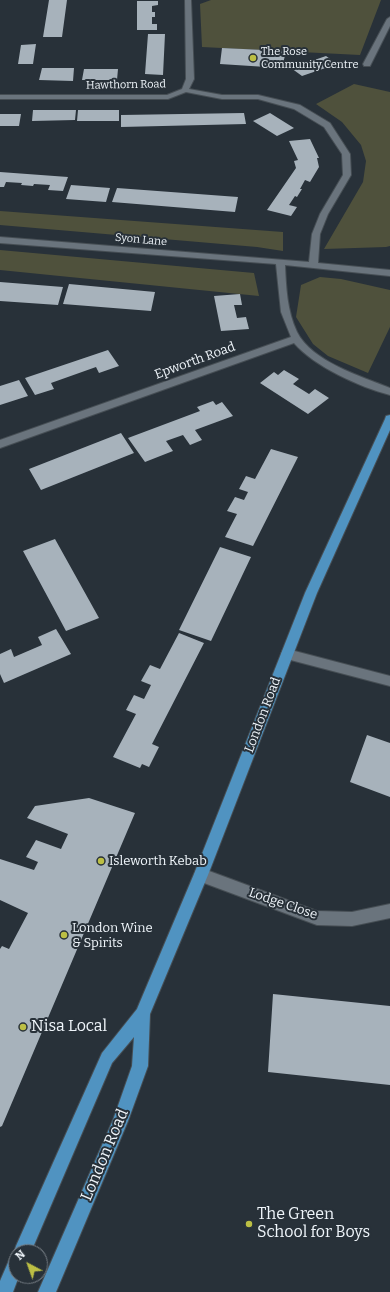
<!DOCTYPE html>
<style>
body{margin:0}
#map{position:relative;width:390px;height:1292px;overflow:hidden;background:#283139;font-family:Bitter,serif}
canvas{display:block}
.north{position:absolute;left:8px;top:1244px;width:40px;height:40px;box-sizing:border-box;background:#283139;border:1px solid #787f86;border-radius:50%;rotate:319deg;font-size:11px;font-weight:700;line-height:16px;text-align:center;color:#eff5fa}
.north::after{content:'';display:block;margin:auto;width:14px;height:18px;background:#bcbf44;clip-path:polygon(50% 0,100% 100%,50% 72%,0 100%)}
</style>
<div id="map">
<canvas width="390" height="1292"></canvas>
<div class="north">N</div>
</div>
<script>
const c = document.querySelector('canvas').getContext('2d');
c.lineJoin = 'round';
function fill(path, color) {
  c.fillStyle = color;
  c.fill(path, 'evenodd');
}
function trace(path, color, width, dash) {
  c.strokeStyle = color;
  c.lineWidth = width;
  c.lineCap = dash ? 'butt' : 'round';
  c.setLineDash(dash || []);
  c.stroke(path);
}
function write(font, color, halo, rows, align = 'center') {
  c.font = font + ' Bitter,serif';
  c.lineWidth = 4;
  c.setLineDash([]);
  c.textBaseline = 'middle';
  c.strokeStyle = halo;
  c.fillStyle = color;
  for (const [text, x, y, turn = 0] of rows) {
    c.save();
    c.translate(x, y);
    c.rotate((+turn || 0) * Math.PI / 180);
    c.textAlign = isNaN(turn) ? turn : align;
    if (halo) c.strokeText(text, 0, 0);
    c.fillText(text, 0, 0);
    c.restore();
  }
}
fill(new Path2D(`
 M211,0H381L360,55L202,47L200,4Z
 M354,84L390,92V246L386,247L324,249L363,182L366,161L361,145L342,122L316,104Z
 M0,211L283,232V251L257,247L0,225Z
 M0,250L254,273L259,296L0,270Z
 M320,277L341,279L390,290V327L368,373L328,356L313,344L296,317L301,285Z`), '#4f513c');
fill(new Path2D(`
 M49,0H67L62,37H43Z
 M137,1H158V5L152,6V12H155V17H152V24H157V30H137Z
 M148,34H165L163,75L145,74Z
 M36,44L33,64H18L21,45Z
 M222,48L286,51L282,68L220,64Z
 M326,56L337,64L302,76L291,68Z
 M42,68H74L73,81L39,80Z
 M84,69H118L117,80H82Z
 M33,110H76L75,120L32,121Z
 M78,110H119V121H77Z
 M244,113L246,124L121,127V115Z
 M270,113L294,128L277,136L253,121Z
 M0,114H21L19,126H0Z
 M310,139L319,158H317L319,167L310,182L305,180L300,189H302L297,197L295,196L289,205L297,207L291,216L267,210L296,168L294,161L298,160L289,141Z
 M0,172L68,177L63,191L48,190L50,185L34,184L33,186L21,185L22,183L6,182L4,187H0Z
 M71,185L110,188L106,202L66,199Z
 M117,188L238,197L235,212L112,202Z
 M0,282L63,287L58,305L0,301Z
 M69,284L155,292L151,311L63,304Z
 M240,294L242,305H234L237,318L246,317L249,329L221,331L214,296Z
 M108,350L119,366L99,373L96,367L51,383L54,389L35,395L25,378Z
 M284,370L299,379L293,384L309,394L315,389L329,398L308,414L260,383L274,372L278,375Z
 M19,380L28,396L0,405V386Z
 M213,401L216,405L222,402L233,416L195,430L202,440L190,445L183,435L166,441L173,451L145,462L128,438L200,411L197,407Z
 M121,433L134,453L41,490L29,469Z
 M271,449L298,457L253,546L225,537L237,514L227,511L235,497L244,500L248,492L239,489L246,476L255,479Z
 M55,539L99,618L66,631L23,551Z
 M220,547L251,557L211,641L179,630Z
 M56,629L71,654L4,683L0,674V654L11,649L14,657L42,645L38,637Z
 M179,633L204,643L152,744L159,747L149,767L142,764L140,768L113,757L136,714L126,710L134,695L144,699L151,685L141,681L150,665L160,669Z
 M367,735L390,743V797L350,782Z
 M89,798L135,813L2,1126L0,1127V949L2,946L9,949L28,913L0,900V859L34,870L38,862L26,857L36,840L61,849L68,834L27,818L35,806Z
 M273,994L390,1006V1085L268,1072Z`), '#a7b2bb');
const lane = new Path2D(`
 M287,649L390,676V686L283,658L281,654L283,650Z`);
const street = new Path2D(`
 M185,0H191L194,79L189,89L222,95H258L300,105L330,123L350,154L351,175L328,214L320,234L318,263L390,270V276L285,265C286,287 287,311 297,332C312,362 361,376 390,388V395C360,387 315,367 294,343L0,448V440L291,337L281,312L276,264L0,243V237L309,262L312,234L320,214L343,175L342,154L324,127L294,109L258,99H222L186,92L168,99H0V95H167L182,89L186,79Z
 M390,17V26L370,66H364L363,64L387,19Z
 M201,868L317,911L352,912L390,904V918L352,926L317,925L196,880L194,875L196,870Z`);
const primary = new Path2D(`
 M390,415V430L317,593L208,875L150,1014L148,1066L128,1121L56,1292H38L113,1120L132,1066L134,1037L112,1063L31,1252H16V1276H19L13,1292H0V1281L10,1258L15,1256L14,1252L16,1246L102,1053L137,1009L194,874L305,593L385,419L386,416Z`);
trace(lane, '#464e54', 2);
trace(street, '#464e54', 2);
trace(primary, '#464e54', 2);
fill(lane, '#6a747d');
fill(street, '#6a747d');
fill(primary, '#5093c1');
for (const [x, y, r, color] of [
 [253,58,4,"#bcbf44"],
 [101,861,4,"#bcbf44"],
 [64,935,4,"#bcbf44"],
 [23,1027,4,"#bcbf44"],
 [249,1224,4,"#bcbf44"]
]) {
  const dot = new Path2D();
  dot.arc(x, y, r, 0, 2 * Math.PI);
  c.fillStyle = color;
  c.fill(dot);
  trace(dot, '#283139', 1.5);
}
write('11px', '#eff5fa', '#283139', [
 ["The Rose",261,52],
 ["Community Centre",261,65]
], 'left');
write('11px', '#eff5fa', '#283139', [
 ["Hawthorn Road",126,85,-1],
 ["Syon Lane",141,240,5]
]);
write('13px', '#eff5fa', '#283139', [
 ["Epworth Road",195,361,-20],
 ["London Road",263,715,-69],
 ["Lodge Close",283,904,19]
]);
write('13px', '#eff5fa', '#283139', [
 ["Isleworth Kebab",109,861],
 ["London Wine",72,928],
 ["& Spirits",72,943]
], 'left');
write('16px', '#eff5fa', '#283139', [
 ["Nisa Local",31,1027],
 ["The Green",257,1215],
 ["School for Boys",257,1233]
], 'left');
write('16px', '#eff5fa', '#283139', [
 ["London Road",105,1155,-67]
]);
</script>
